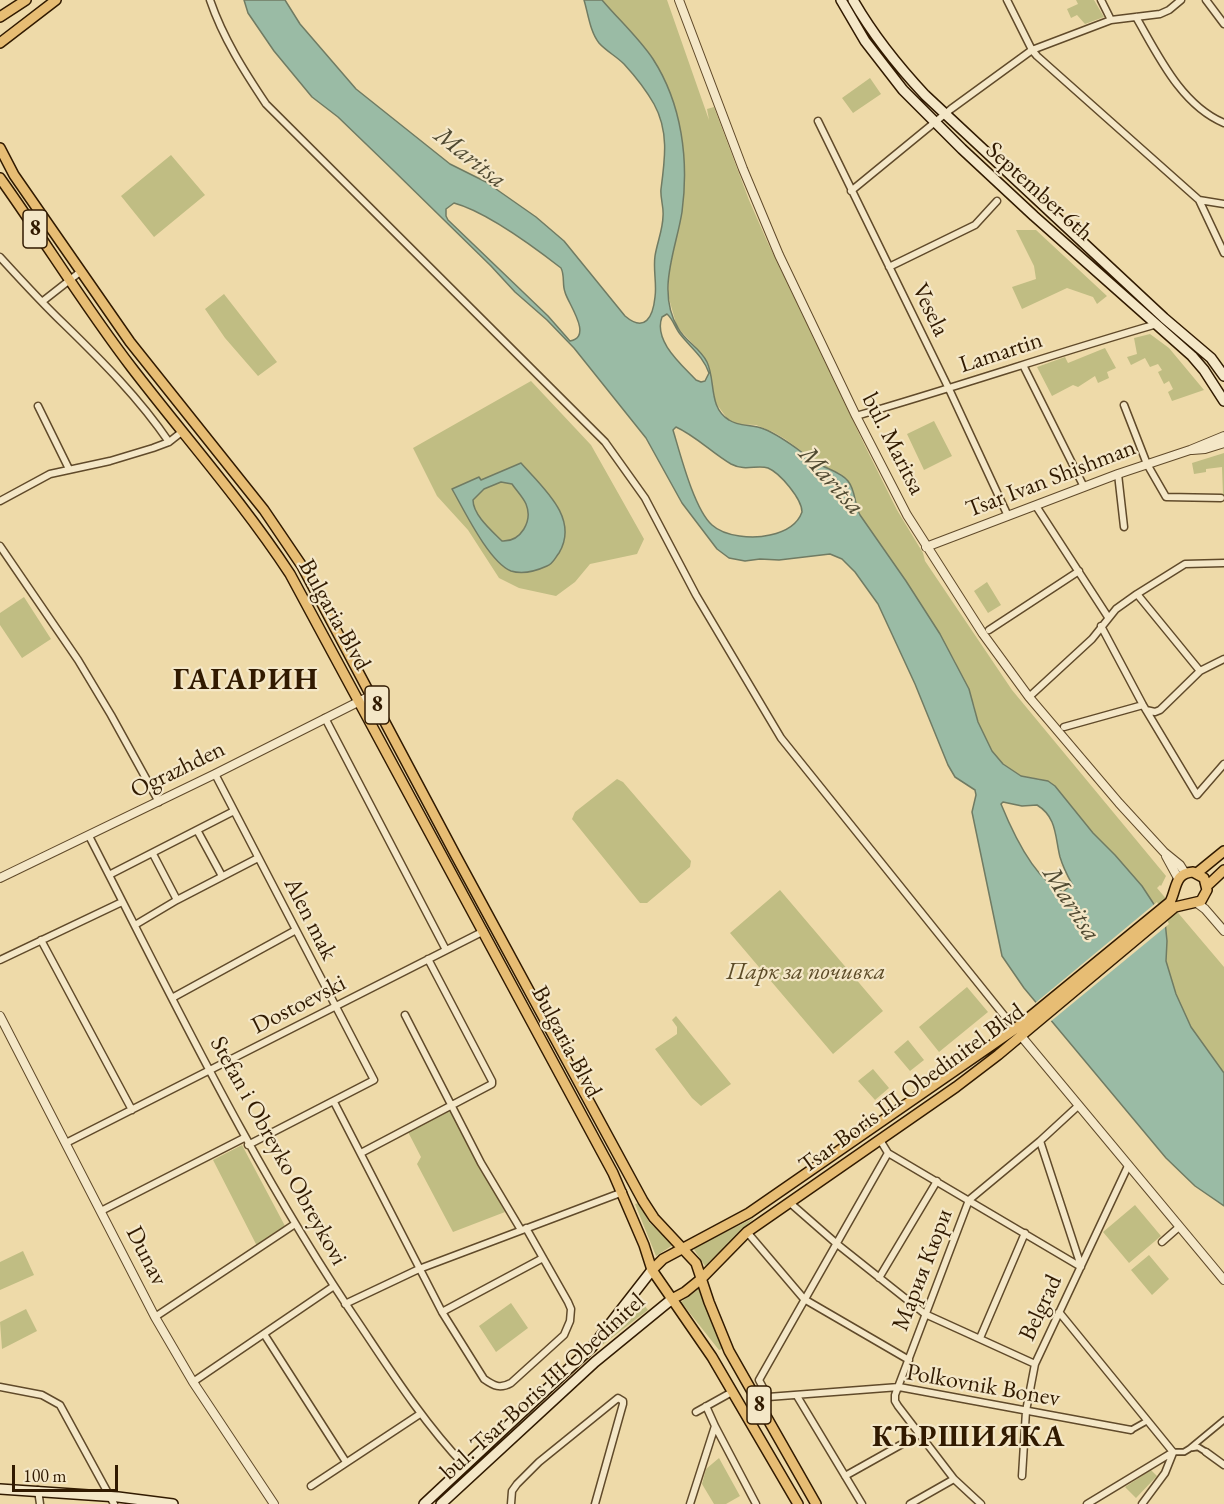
<!DOCTYPE html>
<meta charset="utf-8">
<style>
body{margin:0}
#map{position:relative;width:1224px;height:1504px;overflow:hidden;background:#eedaa9;font-family:"EB Garamond",serif}
canvas{display:block}
.scale{position:absolute;left:12px;top:1465px;width:106px;height:27px;box-sizing:border-box;border:3px solid #311a00;border-top:0;padding-left:8px;font-size:18px;line-height:21px;white-space:nowrap;color:#311a00;-webkit-text-stroke:4px #f4e7c7;paint-order:stroke}
</style>
<div id="map">
<canvas width="1224" height="1504"></canvas>
<div class="scale">100 m</div>
</div>
<script>
const c = document.querySelector('canvas').getContext('2d');
c.lineJoin = 'round';
function fill(path, color) {
  c.fillStyle = color;
  c.fill(path, 'evenodd');
}
function trace(path, color, width, dash) {
  c.strokeStyle = color;
  c.lineWidth = width;
  c.lineCap = dash ? 'butt' : 'round';
  c.setLineDash(dash || []);
  c.stroke(path);
}
function write(font, color, halo, rows, align = 'center') {
  c.font = font + ' "EB Garamond",serif';
  c.lineWidth = 4.5;
  c.setLineDash([]);
  c.textBaseline = 'middle';
  c.strokeStyle = halo;
  c.fillStyle = color;
  for (const [text, x, y, turn = 0] of rows) {
    c.save();
    c.translate(x, y);
    c.rotate((+turn || 0) * Math.PI / 180);
    c.textAlign = isNaN(turn) ? turn : align;
    if (halo) c.strokeText(text, 0, 0);
    c.fillText(text, 0, 0);
    c.restore();
  }
}
fill(new Path2D(`
 M602,0H667L709,120L707,109L714,107L749,200L767,241L866,448L897,510L923,553L925,561L1012,690L1166,876L1161,886L1160,885L1157,888L1224,967V1073L1191,1027L1176,994L1166,961L1167,941L1157,907L1124,865L1093,833L1055,786L1041,779L1021,776L1003,764L992,751L978,722L974,705L955,661L906,581L863,521L841,474L818,463L785,439L773,432L756,425L737,424L729,421L715,402L709,366L695,346L677,327L668,295L669,272L682,211L684,182L682,138L661,73L652,58Z
 M1076,0H1094L1104,17L1085,24L1077,15L1071,18L1067,9L1078,4Z
 M870,78L881,94L853,113L842,98Z
 M171,155L205,195L154,237L121,196Z
 M1016,230H1036L1107,296L1097,304L1093,297L1067,288L1022,309L1012,287L1036,279L1034,266Z
 M224,294L277,362L258,376L225,338L205,309Z
 M1150,334L1169,348L1204,390L1172,401L1168,392L1173,389L1169,381L1164,384L1158,372L1162,370L1158,364L1150,367L1145,358L1131,365L1127,357L1137,354L1134,338Z
 M1105,348L1116,368L1107,372L1109,378L1098,383L1095,376L1078,387L1073,385L1052,396L1037,367L1065,357L1068,363Z
 M531,381L591,445L644,539L637,554L590,564L575,582L556,596L519,588L499,578L468,530L437,496L413,448Z
 M934,421L952,456L924,470L907,434Z
 M1224,453V495H1223L1222,467L1206,469V472L1194,474L1192,463Z
 M987,582L1001,605L988,613L974,591Z
 M24,597L51,639L22,658L0,625V613Z
 M617,779L623,782L691,861L690,867L647,903H640L572,819L575,812Z
 M780,890L883,1011L833,1054L730,933Z
 M967,987L988,1012L939,1052L919,1027Z
 M676,1016L731,1084L701,1106L692,1098L655,1049L677,1034V1027L672,1020Z
 M908,1040L924,1060L910,1071L894,1052Z
 M873,1069L889,1088L875,1100L858,1081Z
 M450,1110L505,1212L453,1232L417,1164L421,1157L408,1132Z
 M242,1145L285,1226L257,1246L213,1160Z
 M639,1203L649,1222L673,1245L656,1256L635,1204Z
 M1135,1205L1161,1236L1129,1263L1103,1232Z
 M754,1218L705,1266L693,1248Z
 M23,1251L34,1275L0,1290V1262Z
 M1149,1255L1169,1279L1152,1295L1131,1270Z
 M699,1289L722,1349L719,1350L681,1302Z
 M638,1297L648,1310L593,1352Z
 M511,1303L528,1328L496,1352L479,1326Z
 M26,1309L37,1331L2,1349L0,1322Z
 M719,1458L740,1496L726,1504H714L702,1484L706,1469Z
 M1151,1470L1157,1476L1136,1498L1125,1487Z`), '#c0bd83');
const water = new Path2D(`
 M244,0H285L300,24L356,89L450,164L486,182L536,217L564,241L625,316C645,333 653,317 655,297C657,284 653,270 655,256C657,243 663,229 663,216C664,207 660,198 661,189C665,159 669,131 654,104C646,90 635,76 624,64C616,56 606,51 599,43C590,32 588,13 584,0H602C619,20 638,37 653,59C682,104 689,160 682,212C676,250 656,291 678,328C685,341 700,348 707,362C716,381 708,407 729,420C739,427 753,424 764,429C784,437 799,451 817,463C827,469 841,472 848,481C856,491 854,504 860,515L906,581L940,634L969,689L978,722L992,751L1003,764L1021,776L1048,781L1055,786L1093,833L1115,855L1142,886L1165,921L1167,941L1166,961L1176,994L1191,1027L1224,1073V1206L1195,1186L1166,1158L1024,988L1002,956L972,812L976,795L975,790L955,777L948,765L915,684L878,604L855,572L842,559L830,554L779,560L760,559L745,561L729,558L717,549L682,503L646,438L574,348L547,320L515,292L491,266L393,170L338,117L312,97L274,51L248,13ZM454,203C487,212 534,247 561,268C565,276 562,284 565,292C567,302 594,337 570,341L548,316L448,220L446,216V209ZM667,314C673,319 675,328 680,334C691,348 703,356 709,373L705,381L701,382L696,380C682,365 653,341 662,317ZM676,427C696,436 712,453 731,464C746,472 757,464 768,468C780,473 802,499 802,512C797,526 784,532 770,535C753,539 725,537 712,525C694,509 680,453 673,430ZM1003,802L1022,806L1037,805C1057,817 1055,837 1060,857C1063,867 1067,875 1072,884L1063,892C1034,880 1012,831 1001,804Z
 M521,463C542,487 580,518 559,553C555,558 553,564 547,566C536,571 524,575 511,571C489,562 464,510 452,489L479,477L481,480ZM501,482L512,484C516,490 523,497 526,504C533,521 521,542 502,541C492,531 473,515 473,500L484,489Z`);
fill(water, '#9abba5');
trace(water, '#707b63', 1.5);
fill(new Path2D(`
 M1157,902L1169,924L1050,1022L1034,1004Z`), '#eedaa9');
const pedestrian = new Path2D(`
 M1131,1430L1147,1421
 M1192,1448L1198,1447L1206,1452
 M1173,1452H1184L1189,1449L1224,1420`);
const minor = new Path2D(`
 M210,0C223,38 244,71 266,104L605,442L645,498L696,595L781,738L1015,1029
 M1007,0L1032,50L1037,56L1199,200L1224,253
 M1101,0L1111,20
 M1206,0L1224,24
 M1136,17C1158,55 1181,105 1224,123
 M818,121L949,389L1008,516
 M851,191L951,109L1032,50L1111,20L1160,14L1169,10L1181,0
 M1199,200L1224,204
 M0,257C21,280 42,303 64,324C102,361 139,398 169,442
 M889,267L975,225L997,201
 M43,301L80,272
 M1023,365L1084,487
 M1124,405L1147,464L1166,497L1221,498
 M38,406L69,469
 M856,416C957,387 1056,353 1157,324
 M1118,474L1124,527
 M0,501L50,474L110,461L153,448L169,442L183,431
 M1036,506L1108,617
 M0,546L78,660L111,715L159,802
 M1137,594L1200,671
 M1101,626L1143,705L1197,795L1224,764
 M989,630L1079,571
 M1029,697L1092,639L1116,609L1137,594L1185,564L1224,563
 M1146,710L1155,712L1160,710L1200,671L1224,659
 M325,718L446,950
 M1064,727L1143,705
 M215,774L374,1080L248,1145
 M197,830L222,876
 M89,836C175,1003 256,1173 362,1328C394,1376 425,1424 465,1466
 M153,854L177,900
 M109,875L234,811
 M135,925L177,900L258,858
 M41,940L132,1110
 M0,960L122,902
 M172,998L296,930
 M405,1015L481,1163L521,1230
 M334,1102L442,1312L484,1379C494,1386 500,1389 511,1383L564,1335L570,1321L571,1309L568,1302L526,1228
 M880,1140L888,1153L1081,1267
 M1040,1141L1081,1266
 M66,1143L484,931
 M361,1153L492,1084V1081L428,959
 M789,1202L837,1244L925,1314L1035,1364
 M101,1211L244,1138
 M747,1232L804,1299L909,1360
 M1162,1242L1179,1227
 M879,1278L937,1181
 M345,1304L419,1269L623,1192
 M442,1312L543,1258
 M1059,1312L1173,1452
 M155,1317L295,1224
 M264,1334L346,1462
 M980,1338L1025,1233
 M193,1382L334,1286
 M0,1387L42,1395L60,1405L114,1504
 M797,1396L862,1504
 M768,1397L759,1380L888,1153
 M757,1402L768,1397L899,1387L1131,1430
 M696,1412L732,1392
 M715,1426L756,1504
 M1206,1452L1224,1465
 M845,1476L920,1434
 M1022,1476L1026,1411L1035,1364L1128,1166
 M311,1486L420,1414
 M38,1490L40,1504
 M511,1504L512,1491L517,1484L539,1462L618,1398L623,1401V1404L595,1504
 M690,1504L715,1426L706,1406
 M910,1504L954,1479
 M981,1504L954,1479L898,1406L895,1401V1395L969,1200L1040,1141L1078,1106
 M1087,1504L1173,1452
 M1142,1504L1165,1473L1173,1453`);
const tertiary = new Path2D(`
 M679,0L743,169L779,255L856,416L907,515L983,634L1029,697L1119,803L1164,852L1180,865L1185,873
 M1192,450L1205,449L1224,443
 M926,547L1118,474L1190,450L1224,436
 M1166,856L1178,878
 M0,878L215,774L372,695
 M1197,903L1205,909L1224,931
 M0,1016L155,1317L193,1382L274,1504
 M1021,1036L1224,1280`);
const secondary = new Path2D(`
 M841,0L865,41L903,90L962,149L1034,216L1192,356L1204,370L1224,401
 M853,0C873,35 897,65 925,95L1164,318L1211,358L1224,376
 M0,1489L118,1497L173,1504
 M424,1504L592,1347L652,1270
 M441,1504L595,1362L672,1299`);
const primary = new Path2D(`
 M0,17L26,0
 M0,43L56,0
 M0,148L14,175L130,342L264,510L302,566L455,854L643,1201L654,1218L696,1263L709,1302L729,1351L816,1504
 M0,178C45,241 85,307 132,368C185,437 242,501 290,574L613,1173L644,1245L652,1270L712,1357L798,1504
 M1197,873L1224,851
 M1207,886L1224,870
 M652,1270L663,1259L749,1213L1015,1029L1170,902C1177,889 1174,873 1193,872L1204,878L1207,890L1201,901L1175,907L998,1055L956,1087L747,1232L701,1279L685,1292L672,1299`);
trace(pedestrian, '#604a2a', 8);
trace(minor, '#604a2a', 9);
trace(tertiary, '#604a2a', 10);
trace(secondary, '#311a00', 12);
trace(primary, '#311a00', 12);
trace(pedestrian, '#f4e7c7', 4.5);
trace(minor, '#f4e7c7', 6);
trace(tertiary, '#f4e7c7', 8);
trace(secondary, '#f4e7c7', 9);
trace(primary, '#e7bd74', 9);
for (const [x, y, w] of [
 [35,229,24],
 [377,705,24],
 [759,1405,24]
]) {
  const box = new Path2D();
  box.roundRect(x - w / 2, y - 19, w, 38, 4.5);
  c.fillStyle = '#f4e7c7';
  c.fill(box);
  trace(box, '#311a00', 1.5);
}
write('bold 22px', '#311a00', null, [
 ["8",35,229],
 ["8",377,705],
 ["8",759,1405]
]);
write('24px', '#311a00', '#f4e7c7', [
 ["September 6th",1039,192,42],
 ["Vesela",930,310,64],
 ["Lamartin",1001,353,-18],
 ["bul. Maritsa",893,444,63],
 ["Tsar Ivan Shishman",1051,479,-21],
 ["Bulgaria Blvd",334,615,61],
 ["Ograzhden",178,770,-26],
 ["Alen mak",310,919,63],
 ["Dostoevski",299,1005,-27],
 ["Bulgaria Blvd",566,1042,62],
 ["Tsar Boris III Obedinitel Blvd",912,1089,-36],
 ["Stefan i Obreyko Obreykovi",278,1151,61],
 ["Dunav",146,1256,63],
 ["Мария Кюри",923,1270,-69],
 ["Belgrad",1041,1308,-65],
 ["Polkovnik Bonev",983,1386,10],
 ["bul. Tsar Boris III Obedinitel",543,1387,-42]
]);
write('italic 24px', '#5c4b27', '#f4e7c7', [
 ["Парк за почивка",806,972]
]);
write('italic 26px', '#504a32', '#f4e7c7', [
 ["Maritsa",470,158,38],
 ["Maritsa",831,481,48],
 ["Maritsa",1071,904,57]
]);
c.letterSpacing = '1.5px';
write('bold 30px', '#311a00', '#f4e7c7', [
 ["ГАГАРИН",246,681],
 ["КЪРШИЯКА",969,1438]
]);
c.letterSpacing = '0px';
</script>
